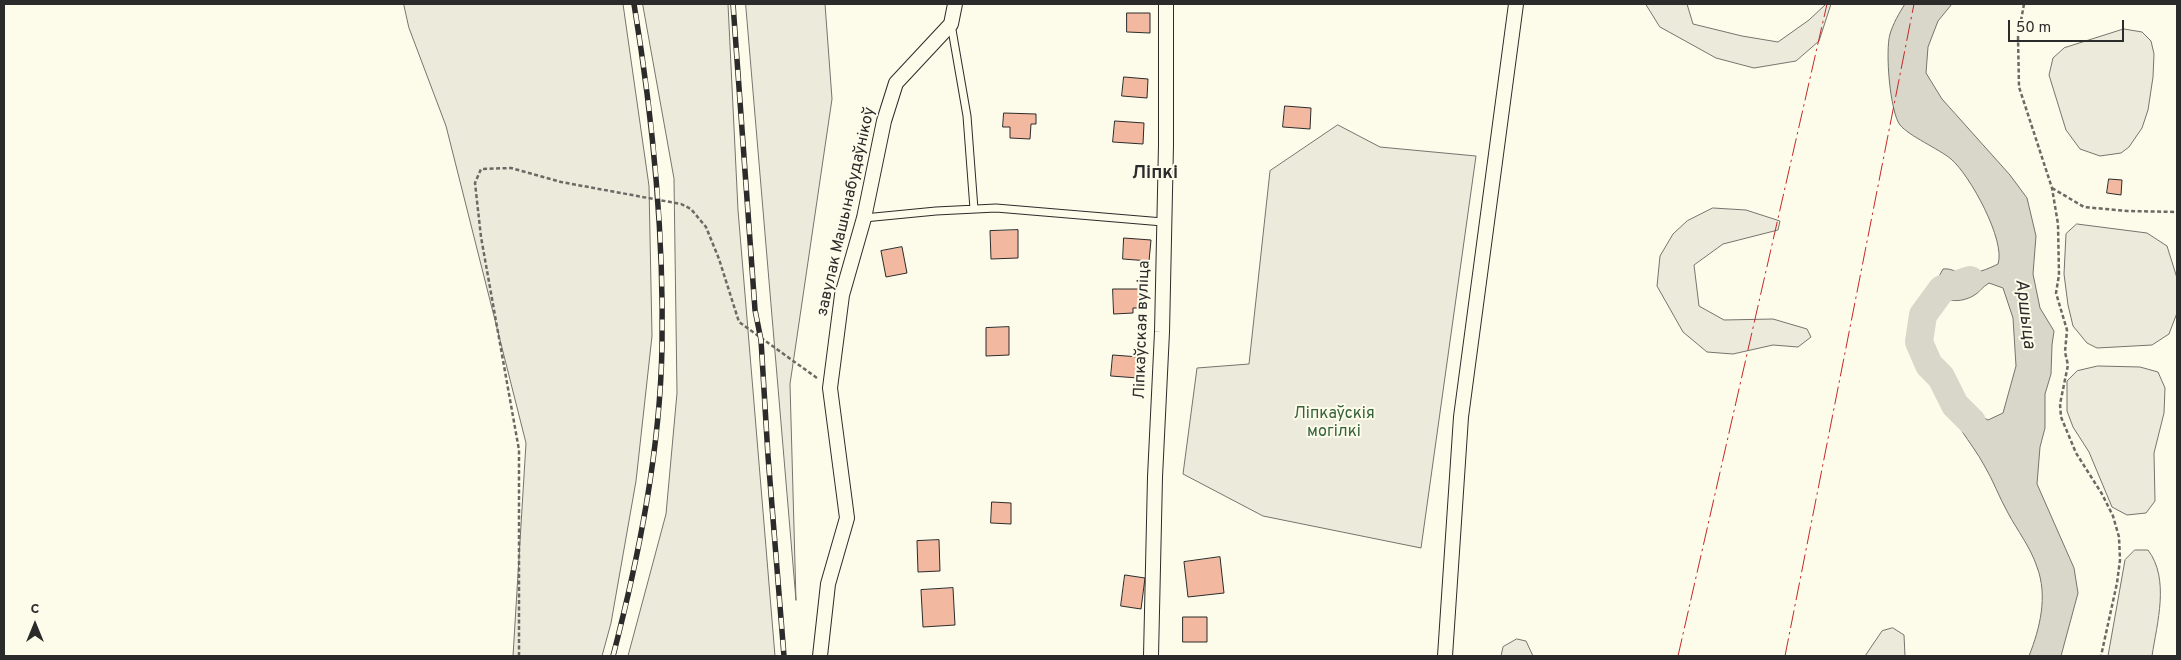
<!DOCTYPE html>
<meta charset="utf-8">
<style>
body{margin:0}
#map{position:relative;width:2181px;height:660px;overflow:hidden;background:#fdfbea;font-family:Overpass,sans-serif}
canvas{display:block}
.frame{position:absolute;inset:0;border:5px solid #2b2b2b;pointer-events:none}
.north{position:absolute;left:10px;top:600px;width:50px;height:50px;-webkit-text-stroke:4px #fdfbea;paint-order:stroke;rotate:0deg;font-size:14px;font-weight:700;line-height:20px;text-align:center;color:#2b2b2b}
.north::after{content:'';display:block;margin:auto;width:18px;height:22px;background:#2b2b2b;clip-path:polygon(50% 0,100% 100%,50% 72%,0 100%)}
.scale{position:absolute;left:2008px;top:20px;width:116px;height:22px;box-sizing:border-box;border:2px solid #2b2b2b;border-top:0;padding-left:6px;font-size:15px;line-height:18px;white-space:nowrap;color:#2b2b2b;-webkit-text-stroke:4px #fdfbea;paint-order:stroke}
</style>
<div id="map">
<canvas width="2181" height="660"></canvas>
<div class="frame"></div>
<div class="north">С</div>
<div class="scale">50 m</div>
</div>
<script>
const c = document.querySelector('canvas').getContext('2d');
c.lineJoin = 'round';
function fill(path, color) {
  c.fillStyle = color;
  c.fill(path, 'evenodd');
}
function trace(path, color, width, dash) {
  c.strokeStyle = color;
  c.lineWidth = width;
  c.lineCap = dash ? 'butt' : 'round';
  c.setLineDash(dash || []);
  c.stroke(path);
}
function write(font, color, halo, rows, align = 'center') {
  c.font = font + ' Overpass,sans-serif';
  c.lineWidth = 4;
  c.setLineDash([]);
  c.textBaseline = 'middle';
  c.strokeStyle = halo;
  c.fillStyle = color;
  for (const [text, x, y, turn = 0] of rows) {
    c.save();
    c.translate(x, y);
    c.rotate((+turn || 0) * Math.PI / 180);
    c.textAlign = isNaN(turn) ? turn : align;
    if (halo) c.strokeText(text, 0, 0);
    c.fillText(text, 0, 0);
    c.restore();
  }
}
const green = new Path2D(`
 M404,4H623L649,186L652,336L636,481L611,623L602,656H513L526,443L446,126L409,28Z
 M643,4H728L738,210L775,656H628L666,514L677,393L674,179Z
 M746,4H825L832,99L790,384L796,600Z
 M1646,4H1687L1693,24L1742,36L1778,42L1809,20L1826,4H1831L1819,41L1796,61L1754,68L1716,58L1660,27Z
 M2124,29L2142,32L2151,41L2154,54L2153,77L2148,110L2142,128L2129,147L2121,153L2100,156L2080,149L2066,130L2049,75L2053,58L2064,48Z
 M1338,125L1380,147L1476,156L1421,548L1263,516L1183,474L1197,368L1249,364L1270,171Z
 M1713,208L1746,210L1780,221L1778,230L1723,244L1694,265L1699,306L1724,320L1773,319L1807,329L1811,337L1798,347L1773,345L1733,354L1707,352L1683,332L1657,286L1660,256L1673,234L1687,221Z
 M2077,224L2147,233L2167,246L2177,278V313L2169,334L2152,345L2097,348L2087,343L2073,326L2068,305L2064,274L2066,234Z
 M2098,366L2140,367L2158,372L2165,388L2164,413L2154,453L2155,501L2146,513L2127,515L2112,507L2089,452L2073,427L2067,411V381L2077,371Z
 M2135,550H2148C2170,579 2157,623 2152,656H2108L2125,560Z
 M1893,628L1904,635L1905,656H1865L1882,631Z
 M1517,639L1526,641L1533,656H1501L1503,647Z`);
fill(green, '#ecebdb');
trace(green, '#74746e', 1);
const water = new Path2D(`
 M1905,4H1952L1938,21L1928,47L1926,73L1942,99L2010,175L2027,198L2036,236L2033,274L2040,308L2054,331L2052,345L2051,374L2045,394V428L2040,447L2037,484L2074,568L2078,593L2061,656H2029C2040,628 2048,596 2037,567C2031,548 2017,530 2008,513C1999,497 1993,480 1984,465C1971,441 1951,422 1945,395L1951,391L1977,414L1988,420L2003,413L2016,366L2013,318L2003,288L1989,283C1982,287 1979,293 1973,296C1960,303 1946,302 1935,293L1937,280L1943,269C1951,268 1955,272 1962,273C1974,275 1988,269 1998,264C2006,241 1970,175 1951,159C1939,149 1909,136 1900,125C1890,112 1885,51 1890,34C1893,24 1899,13 1905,4Z`);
fill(water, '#d8d7c9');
trace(water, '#74746e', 1);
trace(new Path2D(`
 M1970,280L1942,289L1923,315L1919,342L1929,365L1941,377L1955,405L1972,422`), '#d8d7c9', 28);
const building = new Path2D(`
 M1127,13H1150V33L1127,32Z
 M1124,77L1148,79L1147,98L1122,96Z
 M1285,106L1311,108L1310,129L1283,127Z
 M1004,113L1036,114V124H1031L1030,139L1010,138V127H1003Z
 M1115,121L1144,123L1143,144L1113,142Z
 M2109,179L2122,180L2121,195L2107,193Z
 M1018,230V258L991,259L990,231Z
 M1124,238L1151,240L1149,261L1123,259Z
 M902,247L907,273L886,277L881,251Z
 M1113,289H1145V308H1133V313L1114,314Z
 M1009,327V355L986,356V328Z
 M1113,355L1139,357L1138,378L1111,376Z
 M992,502L1011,503V524L991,523Z
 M939,540L940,571L918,572L917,541Z
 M1220,557L1224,593L1188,597L1184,562Z
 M1125,575L1145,578L1141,609L1121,606Z
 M953,588L955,625L923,627L921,590Z
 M1183,617H1207V642H1183Z`);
fill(building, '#f2b8a0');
trace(building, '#2b2b2b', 1);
const service = new Path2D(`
 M951,24L967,116L974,209
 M864,218L936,211L996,208L1163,222`);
const minor = new Path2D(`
 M820,656L828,584L847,518L830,388L842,295L864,218L884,121L896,83L951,24L955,4
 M1151,656L1155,477L1162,332L1166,145V4
 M1445,656L1461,417L1516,4`);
trace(service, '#2b2b2b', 9);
trace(minor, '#2b2b2b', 16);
trace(new Path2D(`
 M2024,4L2018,37L2019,87L2052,188L2058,224L2059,275L2056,293L2067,330L2065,352L2068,365L2060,404L2061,417L2076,453L2102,494L2113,516L2119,537L2120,560L2117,583L2101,656
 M2052,188L2084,207L2127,211L2177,212
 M519,656V450L481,237L475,183L481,169L511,168L561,182L681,204L691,209L706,227L719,259L739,322L817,378`), '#6a6964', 2.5, [4, 2.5]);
trace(service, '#fdfbea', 7);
trace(minor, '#fdfbea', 14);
const rail = new Path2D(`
 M733,4L755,310L761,340L768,456L784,656
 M613,656C639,556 660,451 662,347C664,230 653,119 634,4`);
trace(rail, '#2b2b2b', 5.5);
trace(rail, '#fdfbea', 4, [11]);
trace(new Path2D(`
 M1678,656L1827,4
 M1785,656L1914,4`), '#c62828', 1, [18, 4, 2.5, 4]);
write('16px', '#2b2b2b', '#fdfbea', [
 ["завулак Машынабудаўнікоў",847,212,-77],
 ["Ліпкаўская вуліца",1143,330,-88]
]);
write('16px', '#34623c', '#fdfbea', [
 ["Ліпкаўскія",1334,415],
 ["могілкі",1334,433]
]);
write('bold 18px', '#2b2b2b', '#fdfbea', [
 ["Ліпкі",1155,174]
]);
write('italic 18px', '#2b2b2b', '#fdfbea', [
 ["Аршыца",2024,314,83]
]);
</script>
